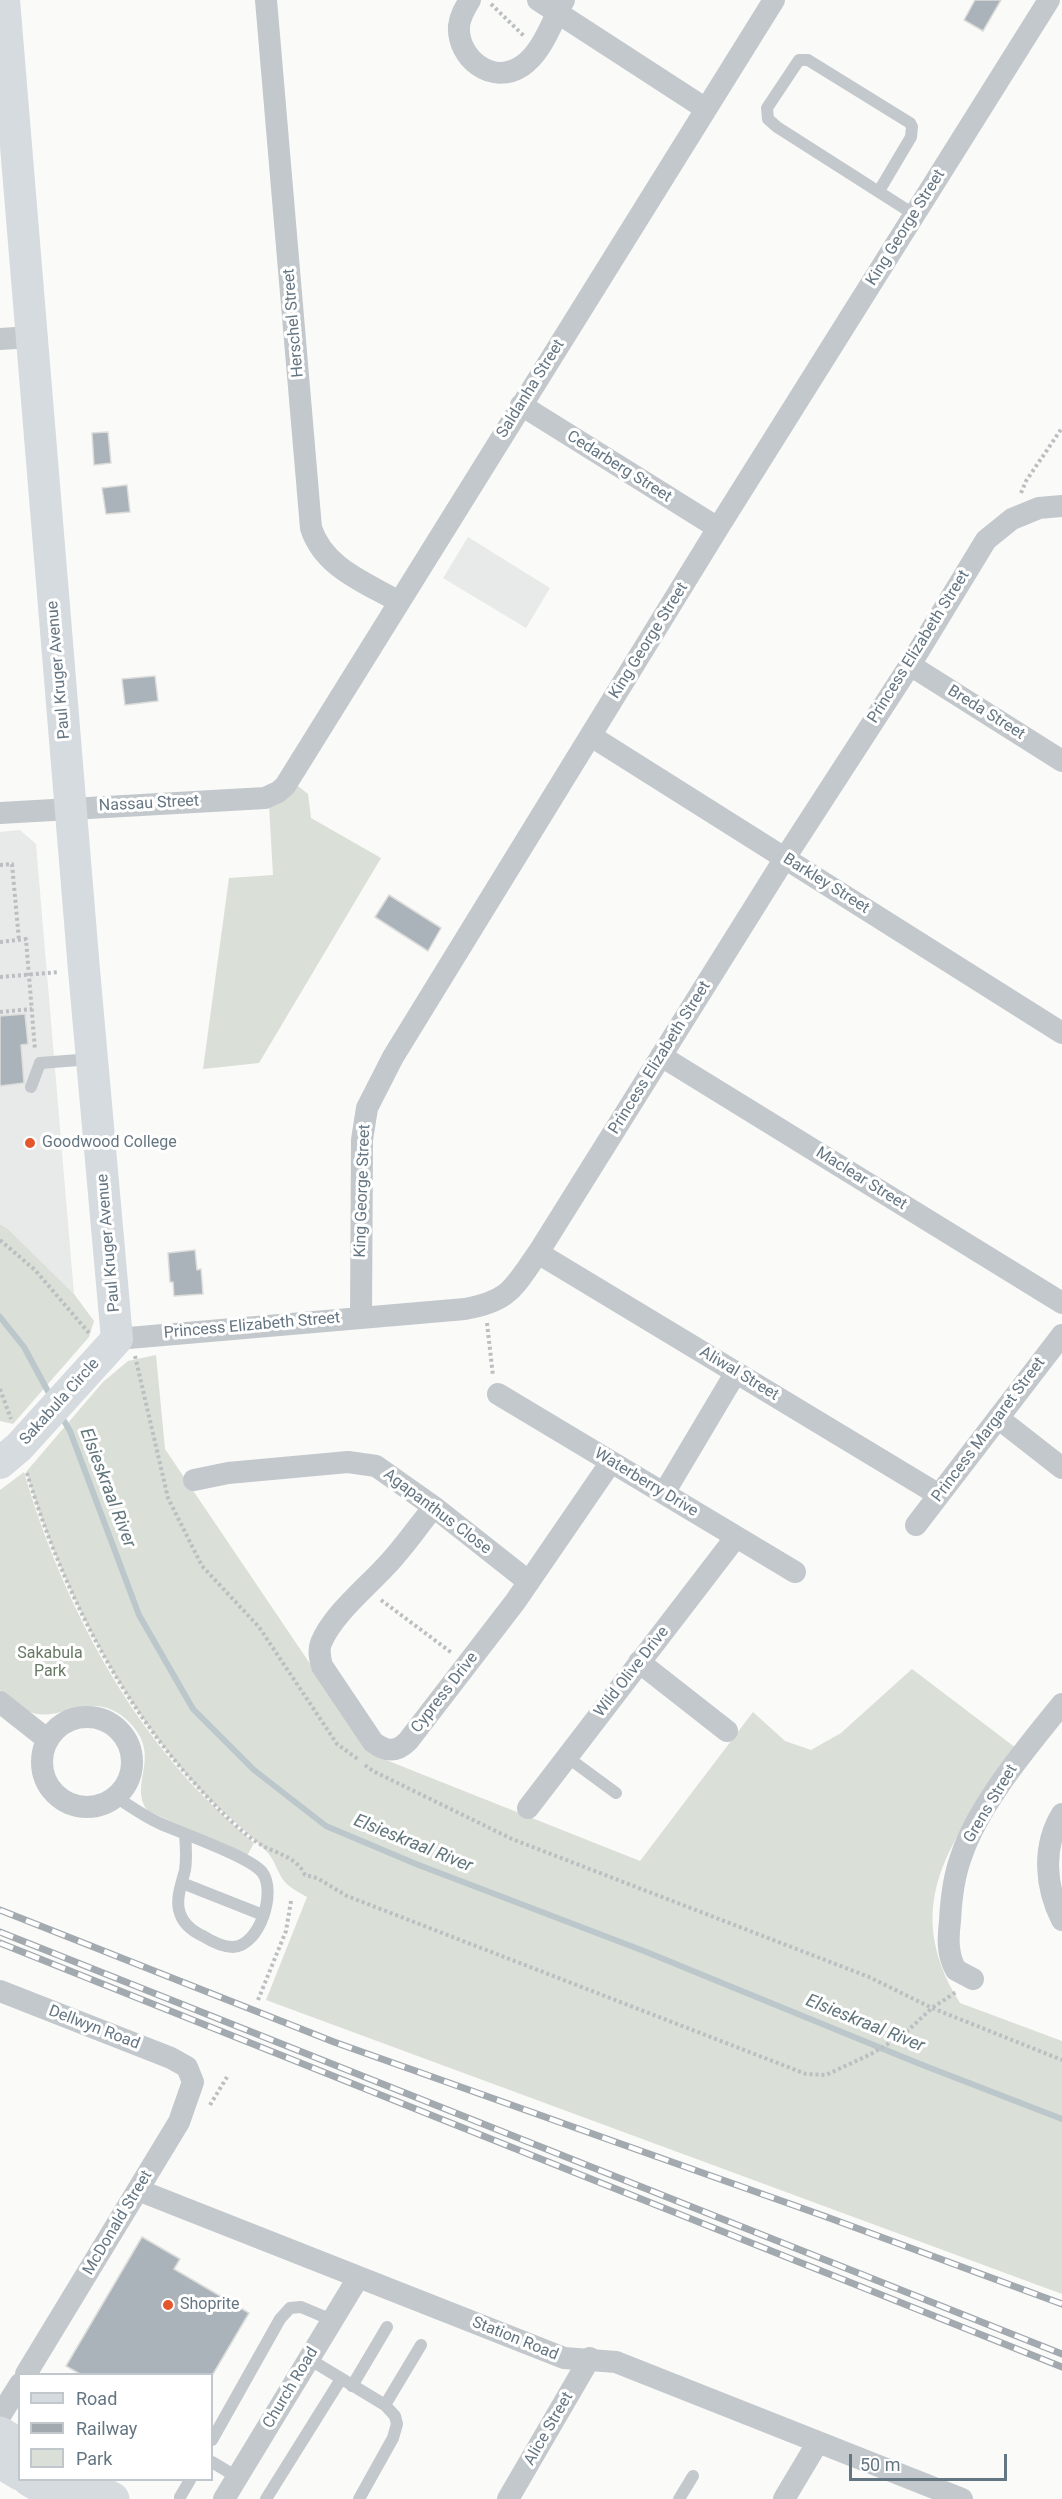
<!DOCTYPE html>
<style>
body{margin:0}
#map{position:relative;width:1062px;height:2499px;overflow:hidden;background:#fafaf8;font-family:Roboto,sans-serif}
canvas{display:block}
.legend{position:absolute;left:18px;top:2373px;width:195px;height:108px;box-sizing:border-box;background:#fff;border:2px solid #c1c8cd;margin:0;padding:8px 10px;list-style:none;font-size:18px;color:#657683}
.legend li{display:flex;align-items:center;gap:12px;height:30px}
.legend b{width:30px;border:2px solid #c1c8cd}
.scale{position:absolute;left:849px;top:2454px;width:158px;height:27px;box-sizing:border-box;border:3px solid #657683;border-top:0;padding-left:8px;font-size:18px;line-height:21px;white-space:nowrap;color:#657683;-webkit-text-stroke:4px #fff;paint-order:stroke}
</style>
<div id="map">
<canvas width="1062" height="2499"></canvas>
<ul class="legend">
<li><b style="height:8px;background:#d6dbdf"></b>Road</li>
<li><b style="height:8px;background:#a2aab0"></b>Railway</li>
<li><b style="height:16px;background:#dadfd7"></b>Park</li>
</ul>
<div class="scale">50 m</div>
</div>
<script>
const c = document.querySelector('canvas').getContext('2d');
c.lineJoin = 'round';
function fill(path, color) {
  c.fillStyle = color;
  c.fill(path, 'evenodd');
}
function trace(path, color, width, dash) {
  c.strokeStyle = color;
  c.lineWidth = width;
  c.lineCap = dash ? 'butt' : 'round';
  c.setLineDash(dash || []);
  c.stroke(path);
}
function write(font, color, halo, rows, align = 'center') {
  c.font = font + ' Roboto,sans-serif';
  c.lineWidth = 6;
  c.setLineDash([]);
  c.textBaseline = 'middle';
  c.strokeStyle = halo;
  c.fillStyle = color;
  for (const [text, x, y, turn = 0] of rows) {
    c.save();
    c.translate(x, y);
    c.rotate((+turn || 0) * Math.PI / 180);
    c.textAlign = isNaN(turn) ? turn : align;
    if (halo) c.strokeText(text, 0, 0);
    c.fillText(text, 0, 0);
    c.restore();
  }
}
fill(new Path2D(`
 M468,537L550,588L526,628L443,578Z
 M20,830L36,844L74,1294L8,1229L0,1224V832Z`), '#e8e9e9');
fill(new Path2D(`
 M298,786L308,794L311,818L381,858L259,1063L203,1069L229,878L273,875L269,805Z
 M0,1224L8,1229L74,1294L94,1321L89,1337L13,1424L0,1421Z
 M156,1355L165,1449L371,1754L640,1861L753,1712L785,1741L811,1750L841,1733L912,1669L1016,1748C959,1833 895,1899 960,2003L1062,2041V2294L266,2000L307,1897C300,1893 290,1888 285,1882C277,1873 275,1859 266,1851C245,1829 220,1811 199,1789C118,1700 61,1586 26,1472L103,1382L128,1361Z
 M24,1472C58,1589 118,1709 204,1797C220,1813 237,1828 254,1843L247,1856L148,1811C127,1784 164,1757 129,1722C91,1684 59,1728 25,1710C16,1706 7,1697 0,1690V1490Z`), '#dadfd7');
trace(new Path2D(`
 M0,1317L24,1347L51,1397
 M60,1414L70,1431L139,1615L193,1709L254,1770L326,1826L416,1864L644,1951L920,2064L1062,2119`), '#bbc7cb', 6);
const building = new Path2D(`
 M975,0H1001L983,31L964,20Z
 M108,432L111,463L94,465L92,433Z
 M127,485L130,512L106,514L102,488Z
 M155,676L158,701L125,705L122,679Z
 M389,895L441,928L428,951L375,917Z
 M25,1014L28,1044L21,1045L24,1083L0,1086V1016Z
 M195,1250L197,1270L201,1269L203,1294L174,1296L173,1282H170L168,1253Z
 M142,2237L180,2259L174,2269L249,2313L213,2374H80L66,2366Z`);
fill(building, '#aab3b9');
trace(building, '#dcdcda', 1.5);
trace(new Path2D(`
 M491,4L524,36
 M1021,493L1026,481L1062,428
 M0,865L12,864L19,940
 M0,942L26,939L35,1050
 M0,977L59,972
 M0,1012L32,1009
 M0,1240L35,1270L89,1333
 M487,1323L493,1376
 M135,1356L168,1498L202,1566L259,1627L337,1744L359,1760
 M0,1389L11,1419
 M27,1473C60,1584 120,1705 201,1790C217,1808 244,1836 265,1847C280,1854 298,1859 305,1875L317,1878L347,1896L806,2074L826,2075L871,2054L903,2035L932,2008L956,1992
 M381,1600L452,1653
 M365,1765L373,1771L512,1839L869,1977L932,2008L1062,2060
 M258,2000L286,1931L291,1901
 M210,2105L227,2077`), '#bbbfc2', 4, [3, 3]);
trace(new Path2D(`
 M879,191L911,137L912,127L910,123L808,60H799L767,108L768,119L777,127L915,215
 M31,1087L40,1063L91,1059
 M567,1757L616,1793
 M116,1797C130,1806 144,1816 159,1823C181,1833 248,1856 262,1872C277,1891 260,1946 233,1947C223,1947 211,1941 203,1936C192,1931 182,1923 179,1910C176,1897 182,1883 185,1870C187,1858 186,1846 185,1834
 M182,1883L263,1915
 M309,2359L385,2405L395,2416L397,2424L393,2438L359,2499
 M352,2386L387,2327
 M385,2405L421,2345
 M212,2440L280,2319L290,2308L301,2307L332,2320
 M212,2462L237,2477
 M180,2497L190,2480
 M266,2499L341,2379
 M679,2499L693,2476`), '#c3c8cc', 12);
trace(new Path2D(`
 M266,0L311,528C324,568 365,582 399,602
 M470,0C465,8 460,16 459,26C457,58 492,86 522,66C543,52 552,21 564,0
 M538,0L706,109
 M0,339L31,337
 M521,405L718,528
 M910,665L1062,761
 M591,736L1062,1033
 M0,813L265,798L278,792L285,786L774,0
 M661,1056L1062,1303
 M538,1253L939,1495
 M361,1317L362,1140L367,1108L393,1057L718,528L1049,0
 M117,1339L465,1309C510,1301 513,1288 538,1253L785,858L910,665L986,540L1012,519L1039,508L1062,506
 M498,1394L795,1572
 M998,1418L1062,1468
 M194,1480L228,1473L348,1462L376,1466L434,1507L529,1582
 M664,1493L736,1372
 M434,1507C418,1526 404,1547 387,1565C366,1588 333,1614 321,1643C318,1651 320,1658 322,1666L373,1742C386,1752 396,1753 408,1741L515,1602L611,1462
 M916,1525L1062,1335
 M639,1662L727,1731
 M0,1702L48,1740
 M42 1762a45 45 0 1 1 90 0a45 45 0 1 1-90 0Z
 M528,1808L736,1537
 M1062,1814C1042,1846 1045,1887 1062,1920
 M973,1979L956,1970C947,1955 948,1937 950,1921C951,1900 954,1876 961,1857C978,1805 1028,1746 1062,1704
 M0,1991L171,2058L187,2067L193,2082L179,2122L26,2374
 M138,2190L564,2358L616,2362L962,2499
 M0,2416L20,2384
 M224,2499L358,2278
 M508,2499L590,2358
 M784,2499L818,2442`), '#c3c8cc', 22);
trace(new Path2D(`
 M0,1463L19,1447L117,1339L84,970L4,0`), '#d6dbdf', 32);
trace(new Path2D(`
 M0,2433L20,2445
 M0,2462L20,2474
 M29,2480L62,2499
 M79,2480L113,2499`), '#d6dbdf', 33);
const rail = new Path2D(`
 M0,1910L334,2042L824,2216L1062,2304
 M0,1932L1062,2354
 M0,1943L1062,2367`);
trace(rail, '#a2aab0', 7);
trace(rail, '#fff', 4.5, [14]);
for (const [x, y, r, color] of [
 [30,1143,6,"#e4572e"],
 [168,2305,6,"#e4572e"]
]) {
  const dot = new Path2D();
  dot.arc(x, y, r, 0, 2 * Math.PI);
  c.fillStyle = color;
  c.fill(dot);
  trace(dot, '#fff', 2);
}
write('16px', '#657683', '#fff', [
 ["King George Street",906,228,-58],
 ["Herschel Street",294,323,-95],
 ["Saldanha Street",531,389,-58],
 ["Cedarberg Street",619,467,32],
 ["King George Street",649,641,-58],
 ["Princess Elizabeth Street",919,647,-58],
 ["Paul Kruger Avenue",59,670,-95],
 ["Breda Street",986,713,32],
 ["Nassau Street",149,804,-3],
 ["Barkley Street",826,884,32],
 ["Princess Elizabeth Street",660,1058,-58],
 ["Maclear Street",861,1179,32],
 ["King George Street",363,1191,-88],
 ["Paul Kruger Avenue",109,1243,-95],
 ["Princess Elizabeth Street",252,1326,-5],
 ["Aliwal Street",739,1374,31],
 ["Sakabula Circle",60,1402,-48],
 ["Princess Margaret Street",989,1430,-53],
 ["Waterberry Drive",646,1483,31],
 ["Agapanthus Close",437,1512,37],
 ["Wild Olive Drive",632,1672,-52],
 ["Cypress Drive",445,1693,-52],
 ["Grens Street",991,1804,-59],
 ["Dellwyn Road",94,2028,21],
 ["McDonald Street",118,2223,-59],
 ["Station Road",515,2339,22],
 ["Church Road",291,2388,-59],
 ["Alice Street",549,2429,-60]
]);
write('16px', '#657683', '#fff', [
 ["Goodwood College",42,1143],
 ["Shoprite",180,2305]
], 'left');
write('16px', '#687a64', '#fff', [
 ["Sakabula",50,1654],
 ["Park",50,1672]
]);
write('italic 18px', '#60757c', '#fff', [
 ["Elsieskraal River",107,1488,69],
 ["Elsieskraal River",413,1844,22],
 ["Elsieskraal River",865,2024,22]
]);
</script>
